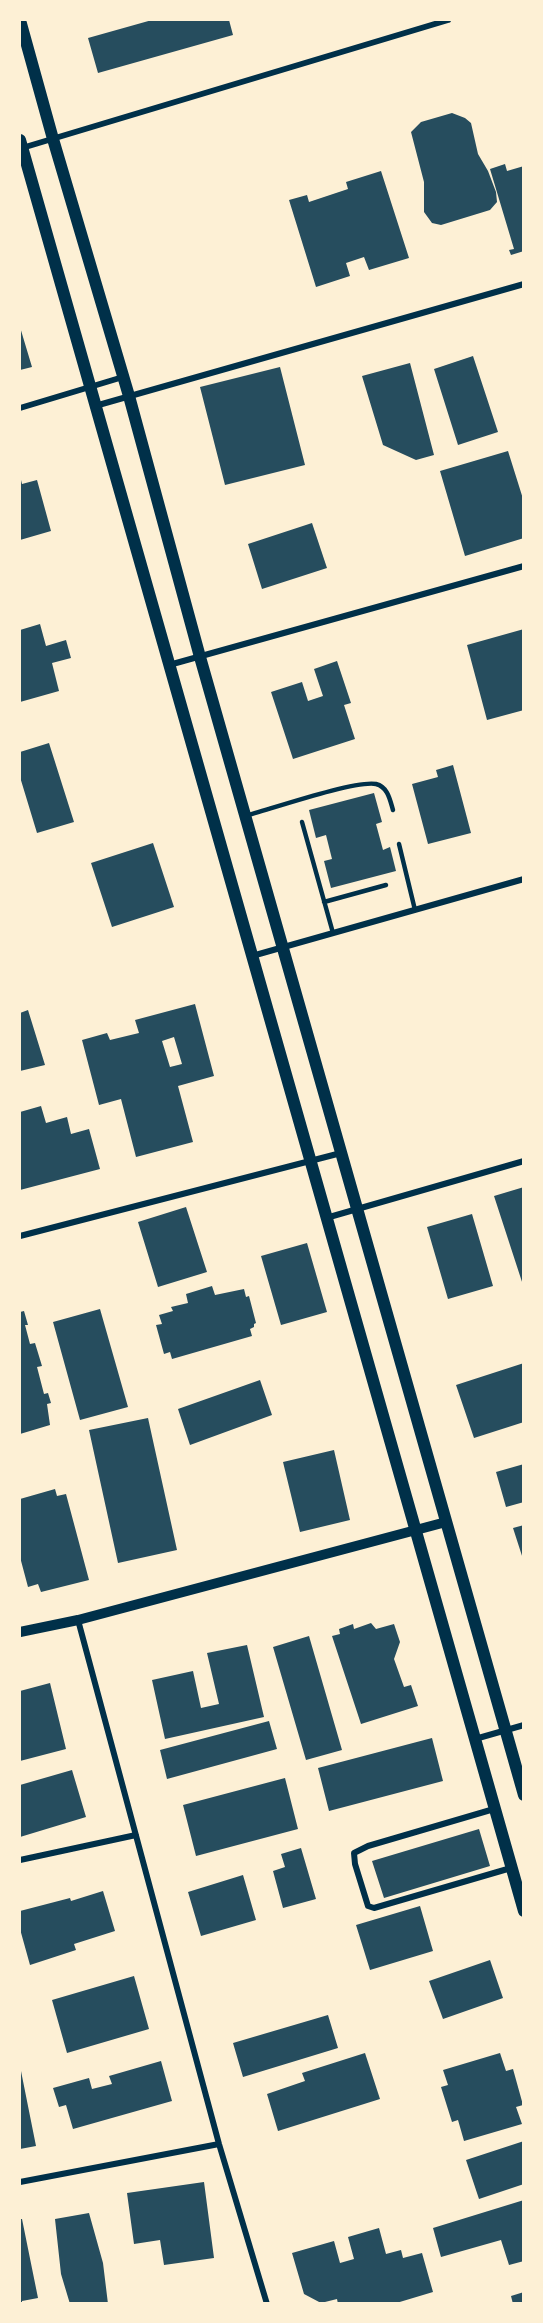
<!DOCTYPE html>
<style>
body{margin:0}
#map{position:relative;width:543px;height:2323px;overflow:hidden;background:#fdf0d5;font-family:"Fira Sans Condensed",sans-serif}
canvas{display:block}
.frame{position:absolute;inset:0;border:21px solid #fdf0d5;pointer-events:none}
</style>
<div id="map">
<canvas width="543" height="2323"></canvas>
<div class="frame"></div>
</div>
<script>
const c = document.querySelector('canvas').getContext('2d');
c.lineJoin = 'round';
function fill(path, color) {
  c.fillStyle = color;
  c.fill(path, 'evenodd');
}
function trace(path, color, width, dash) {
  c.strokeStyle = color;
  c.lineWidth = width;
  c.lineCap = dash ? 'butt' : 'round';
  c.setLineDash(dash || []);
  c.stroke(path);
}
fill(new Path2D(`
 M152,20H229L233,35L98,73L88,38Z
 M452,113L465,118L471,123L478,154L488,171L496,192L497,202L490,210L441,225L432,223L424,212V182L411,132L421,122Z
 M505,164L507,171L524,166V251L511,255L509,250L514,249L490,169Z
 M381,171L409,258L369,270L364,257L346,263L350,276L316,287L289,200L307,195L309,202L348,189L346,182Z
 M20,327L32,367L20,370Z
 M473,356L498,432L458,445L434,369Z
 M410,363L434,455L416,460L383,445L362,376Z
 M280,367L305,465L225,485L200,387Z
 M508,451L524,502V538L465,556L440,471Z
 M20,476L22,484L37,480L51,531L20,540Z
 M312,523L327,568L262,589L248,544Z
 M40,624L46,646L66,640L71,658L52,663L59,691L20,702V630Z
 M524,629V710L487,720L467,645Z
 M337,661L351,703L344,705L355,739L293,759L271,692L302,682L308,701L323,696L314,669Z
 M49,743L74,822L37,833L20,777V752Z
 M453,765L471,833L428,844L412,784L438,777L436,770Z
 M374,793L382,822L376,824L383,850L390,847L396,871L331,888L324,861L332,859L326,835L316,838L309,810Z
 M153,843L174,907L112,927L91,863Z
 M195,1004L214,1076L178,1086L193,1142L136,1157L121,1099L99,1105L82,1040L107,1033L110,1040L139,1033L135,1020ZM174,1037L182,1064L170,1067L162,1041Z
 M28,1010L45,1065L20,1071V1013Z
 M41,1106L46,1123L67,1117L71,1134L89,1129L100,1169L20,1190V1112Z
 M524,1187V1285H523L494,1196Z
 M186,1207L207,1272L158,1287L138,1222Z
 M472,1214L493,1286L448,1299L427,1227Z
 M307,1243L327,1312L281,1325L261,1256Z
 M212,1286L215,1295L244,1289L246,1297L249,1296L256,1323L254,1324V1327L250,1329L252,1336L172,1359L170,1352L164,1354L156,1325L162,1324L159,1315L173,1311L171,1307L188,1303L186,1294Z
 M100,1309L128,1407L80,1420L53,1322Z
 M24,1311L28,1325H25L30,1344L35,1343L42,1366L37,1367L44,1394L48,1393L51,1403L47,1404L50,1425L20,1434V1312Z
 M524,1363V1422L474,1438L456,1385Z
 M260,1380L272,1415L190,1445L178,1409Z
 M148,1418L177,1550L118,1563L89,1430Z
 M334,1450L350,1520L300,1532L283,1462Z
 M524,1464V1502L506,1507L496,1472Z
 M55,1489L57,1496L66,1494L89,1580L41,1592L38,1584L28,1587L20,1557V1499Z
 M524,1525V1559H523L513,1528Z
 M371,1623L376,1629L394,1624L400,1642L394,1659L404,1687L411,1685L418,1706L361,1724L332,1636L340,1634L339,1629L353,1624L354,1629Z
 M309,1636L342,1750L306,1760L273,1647Z
 M247,1645L264,1717L165,1739L152,1680L193,1671L201,1708L219,1704L207,1653Z
 M50,1683L66,1749L20,1761V1691Z
 M269,1721L277,1749L167,1779L160,1750Z
 M432,1738L443,1781L329,1811L318,1768Z
 M72,1770L86,1817L20,1837V1785Z
 M285,1778L298,1829L196,1856L183,1805Z
 M479,1829L490,1866L384,1898L372,1861Z
 M301,1848L316,1899L283,1908L273,1871L285,1867L281,1854Z
 M243,1875L256,1920L201,1936L188,1892Z
 M103,1891L115,1931L74,1944L76,1950L30,1965L20,1929V1911L70,1898L71,1901Z
 M420,1906L433,1951L370,1970L356,1925Z
 M490,1960L503,1998L443,2019L429,1981Z
 M134,1976L149,2029L67,2053L52,2000Z
 M328,2015L338,2048L243,2077L233,2043Z
 M365,2053L380,2099L278,2131L267,2094L305,2081L302,2073Z
 M500,2053L506,2071L513,2069L523,2105L516,2107L522,2124L464,2141L458,2120L452,2122L441,2087L448,2085L443,2070Z
 M161,2061L172,2101L73,2129L66,2105L59,2107L53,2088L89,2078L92,2089L112,2084L109,2076Z
 M21,2071L36,2146L20,2149V2071Z
 M524,2141V2184L479,2199L466,2160Z
 M204,2182L214,2258L164,2265L160,2240L134,2244L127,2193Z
 M524,2200V2261L509,2265L501,2240L441,2257L433,2228Z
 M89,2213L103,2263L108,2304H70L61,2274L55,2219Z
 M20,2219H22L38,2298L22,2301V2304H20Z
 M379,2228L386,2254L401,2250L403,2258L422,2253L433,2292L393,2304H338L337,2299L321,2303L304,2294L292,2253L334,2241L340,2263L354,2259L348,2237Z
 M524,2292V2304H513L511,2296Z`), '#264d5e');
trace(new Path2D(`
 M245,816C271,809 355,780 376,784C388,787 390,800 393,810
 M302,822L333,933
 M399,844L415,910
 M324,902L386,885`), '#003049', 4.5);
trace(new Path2D(`
 M22,148L448,20
 M95,406L524,284
 M20,408L123,377
 M169,665L524,566
 M252,956L524,879
 M326,1218L524,1161
 M20,1236L341,1153
 M78,1620L219,2144L267,2304
 M475,1739L524,1725
 M494,1809L368,1846L354,1853L355,1864L368,1906L374,1908L511,1868
 M20,1860L136,1835
 M20,2182L219,2144`), '#003049', 6);
trace(new Path2D(`
 M20,1632L78,1620L446,1522`), '#003049', 10);
trace(new Path2D(`
 M20,20L53,139L129,396L200,657L524,1795
 M20,140L524,1911`), '#003049', 12);
</script>
